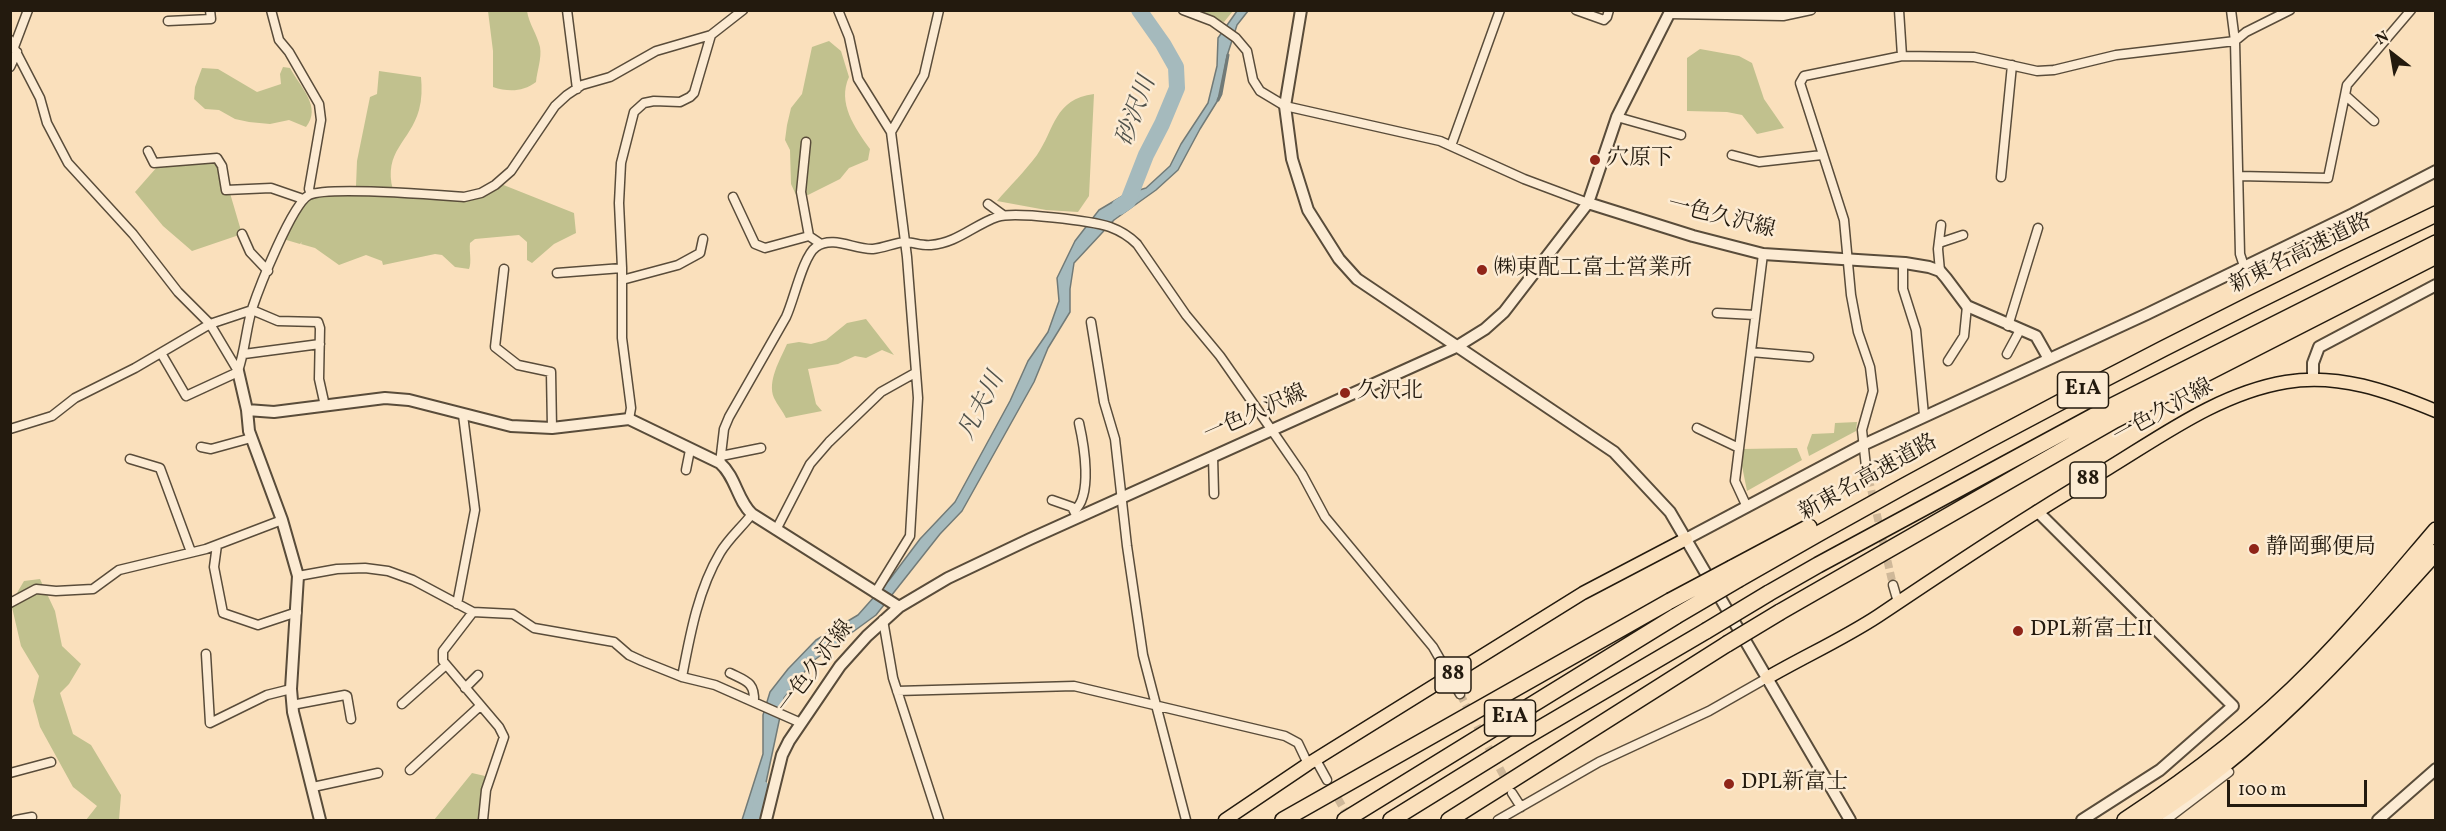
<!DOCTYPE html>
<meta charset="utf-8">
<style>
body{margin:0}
#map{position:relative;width:2446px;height:831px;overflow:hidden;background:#fae0bc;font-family:Vollkorn,serif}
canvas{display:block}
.frame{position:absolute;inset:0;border:12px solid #231a0e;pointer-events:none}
.north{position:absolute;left:2362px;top:24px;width:60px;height:60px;-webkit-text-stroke:4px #fcebd3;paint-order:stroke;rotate:329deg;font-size:16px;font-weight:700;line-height:24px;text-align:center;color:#231a0e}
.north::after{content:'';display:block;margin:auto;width:21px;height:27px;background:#231a0e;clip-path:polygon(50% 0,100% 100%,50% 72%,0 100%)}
.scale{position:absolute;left:2227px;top:780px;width:140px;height:27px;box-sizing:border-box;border:3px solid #231a0e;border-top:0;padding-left:8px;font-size:18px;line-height:21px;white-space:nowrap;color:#231a0e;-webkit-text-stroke:4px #fcebd3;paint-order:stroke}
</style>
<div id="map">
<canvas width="2446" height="831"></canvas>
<div class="frame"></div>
<div class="north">N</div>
<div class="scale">100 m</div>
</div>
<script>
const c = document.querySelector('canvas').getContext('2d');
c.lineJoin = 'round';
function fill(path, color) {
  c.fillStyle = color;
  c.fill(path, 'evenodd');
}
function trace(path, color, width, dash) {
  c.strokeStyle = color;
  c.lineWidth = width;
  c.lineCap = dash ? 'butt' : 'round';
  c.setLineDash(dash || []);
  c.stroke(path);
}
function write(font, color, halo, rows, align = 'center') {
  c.font = font + ' Vollkorn,"Noto Serif JP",serif';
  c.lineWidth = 5;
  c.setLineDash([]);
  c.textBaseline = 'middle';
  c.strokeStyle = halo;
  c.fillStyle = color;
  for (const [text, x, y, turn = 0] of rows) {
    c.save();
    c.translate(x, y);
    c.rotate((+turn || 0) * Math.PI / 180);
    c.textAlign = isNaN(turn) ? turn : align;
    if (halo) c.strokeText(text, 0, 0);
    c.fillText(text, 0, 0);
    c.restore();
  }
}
fill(new Path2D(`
 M488,11H527C529,24 537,34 540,47C542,58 537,71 536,82C523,92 508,92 493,87V51Z
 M1186,11H1233L1224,22Z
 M829,41L841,51L849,77C837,103 855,128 870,149L868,160L849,168L840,179L808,195H796L791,184L790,150L785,140L787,125L791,108L802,94L812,47Z
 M1700,49L1739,56L1752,63L1764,99L1784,128L1757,134L1742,115L1727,112L1687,111V58Z
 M283,67L290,68C301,88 322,107 306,127L289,120L270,124L249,122L235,119L219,110L205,109L194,99L195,87L202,68L218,69L257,92L281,84L280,74Z
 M379,71L421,77C422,88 422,99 419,110C410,142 383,151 393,190L356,186L357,161L370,97L377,94Z
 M1094,94L1089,196L1078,212L1046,210L997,201C1010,186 1025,171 1037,155C1055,129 1054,99 1094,94Z
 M211,159L222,166L242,234L192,251L163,226L135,192L157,167Z
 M501,184L574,213L576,233L554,244L532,263L527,260V242L519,235L475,239L470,243C469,252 472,262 469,269L455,267L442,255L435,254L383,265L382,261L366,255L339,265L315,248L301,244L302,242L300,244L283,239L288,222L311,196L371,193L463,197Z
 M866,319L894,355L882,350L866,358L855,356L838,364L808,369L816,404L822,411L786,418C783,411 777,405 774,398C767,381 780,360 787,344L799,342L811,344L826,340L847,323Z
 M1857,422L1856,431L1809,456L1807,448L1812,434L1834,433L1835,423Z
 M1797,448L1802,460L1747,491L1742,466L1743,449Z
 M40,579L55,611L62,646L81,664L69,684L60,693L73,734L91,745L121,795L119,820H86L97,806L73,787L40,727L33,701L39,676L21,646L11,603L24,581Z
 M472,773L485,776L480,820H434Z`), '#c1c18e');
const water = new Path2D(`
 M1237,11H1248L1237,25L1227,56L1218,100L1200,129L1178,170L1156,190L1114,220L1074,263L1070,289V312L1048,348L1034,382L962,511L940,534L876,615L813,661L784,698L758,820H742L763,754V715L770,692L788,669L816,640L858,615L890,579L920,539L955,502L1010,401L1028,361L1048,332L1059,301L1057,278L1075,241L1099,210L1126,194L1146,188L1170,166L1181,144L1208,103L1217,66L1218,38Z`);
fill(water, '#a5babd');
trace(water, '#717a77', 1.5);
trace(new Path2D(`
 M1218,100L1221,94L1228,55`), '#717a77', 3);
trace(new Path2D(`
 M1119,207L1128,201L1146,155L1162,124L1177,88L1176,67L1163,44L1139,10
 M760,820L762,789`), '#a5babd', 16);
trace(new Path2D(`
 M1866,467L1893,585
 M1460,694L1508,784
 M1332,788L1350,820`), '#cfb899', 8, [8, 4]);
const minor = new Path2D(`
 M271,10L279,40L289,52L319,104L321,120L309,189L311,194
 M567,10L577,89
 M838,10L849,37L858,79L891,132L907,257L918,398L910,536L875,593
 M1183,10L1212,21L1236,38L1247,51L1253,80L1260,91L1285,106L1440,141L1524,179L1588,203
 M1576,10L1604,20L1607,17L1609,10
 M2231,10L2235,41L2240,254L2244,266
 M1670,14L1783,16L1811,10
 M168,21L211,19L210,10
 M10,40L40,98L47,123L68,163L133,234L178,292L210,324L238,371
 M14,47L28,10
 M1902,56L1974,57L2037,71L2054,70L2116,55L2235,41L2246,32L2290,10
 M10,67L17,52
 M1617,117L1681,135
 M2374,121L2345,95L2347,85L2411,10
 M891,132L924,75L939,10
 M806,142L801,192L809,236
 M1451,146L1500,10
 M148,151L154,163L217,158L222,166L226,190L271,188L303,199
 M1732,155L1759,162L1822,155
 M2239,176L2328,178L2345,95
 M2001,177L2012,65
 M733,197L755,244L765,248L809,236L821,244
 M988,204L1003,215
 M242,234L250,252L268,271
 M1939,243L1963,235
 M1903,263V289L1916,330L1924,415
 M504,269L495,347L518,365L551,372L552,428
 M1940,271L1938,249L1941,225
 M557,273L622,268
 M622,280L678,265L700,253L703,239
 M1717,313L1755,315
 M1091,322L1104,402L1115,439L1127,546L1143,655L1186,820
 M2008,326L2038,228
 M1751,352L1809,357
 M161,353L186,396L238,372
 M244,354L320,344
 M2007,354L2020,330
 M1948,361L1964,336L1967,306
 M238,371C245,351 246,329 252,309C259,288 292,204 309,195C328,186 437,195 464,197L481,193L495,185L511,171L555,106L567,95L582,85L610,77L656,51L711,35L743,10
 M629,419L631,408L622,338V268L619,203L621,163L634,112L644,103L654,101L680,102L690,97L694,93L711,35
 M1697,428L1739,448
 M10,429L52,416L75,398L135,368L210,324L252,310L278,321L318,322L320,328L319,379L325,406
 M201,447L211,449L251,438
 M721,456L761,448
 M1213,456L1214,494
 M130,459L160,468L191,552
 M720,463L724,429L729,417L786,317C794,300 803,256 816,247C833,235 855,250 873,249C884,248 894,243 904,242C913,242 922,246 931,245C957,243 974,225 997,217C1014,211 1092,221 1110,227C1121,231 1128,235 1137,244L1186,315L1220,356L1271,429L1302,474L1325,517L1433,647L1460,694
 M1866,467L1862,430L1873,391L1870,367L1858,332L1851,295L1844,220L1800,83L1804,76L1902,56L1899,10
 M686,470L690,450
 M1052,500L1072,507L1076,515
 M1747,507L1735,481L1763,254
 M1074,511C1093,496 1084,445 1079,423
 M776,530L810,464L829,442L881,392L915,373
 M217,545L214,567L223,613L258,625L297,612
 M298,576L337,569L365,568L388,571L413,580L473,612L513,614L534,628L614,642L629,655L642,661L682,677L715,685L801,723
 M1893,585L1898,602
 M10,603L36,589L56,591L93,589L119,570L206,549L282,520
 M457,604L475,510L463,415
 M473,612L443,651V661L499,727L504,737L486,790L483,820
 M883,620L893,678L939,820
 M206,654L210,723L267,695L291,689
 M730,673C746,681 755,682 754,702
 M682,677C690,635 698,590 720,553C728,539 742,527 752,514
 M465,688L478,675
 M897,691L1074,686L1285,736L1298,743L1308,764
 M402,704L446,665
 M292,705L345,695L347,696L351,719
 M1316,760L1327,780
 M410,770L480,706
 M10,773L51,762
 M313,787L378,773
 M1512,793L1521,807
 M16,820L32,817
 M1498,820L1599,762L1709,711L1767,678
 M2166,820L2229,772`);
const tertiary = new Path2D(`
 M1301,10L1285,106L1292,159L1308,210L1339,259L1357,279L1614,452L1670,512L1850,820
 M1588,203L1617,117L1671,10
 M238,371L247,410L249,431L282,520L298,576L291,689L293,712L320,820
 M2313,379V363L2319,347L2436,285
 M247,410L274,412L385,398L409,400L511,426L552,428L629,419L720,463C736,477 737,500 752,514L899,607
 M2037,511L2233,706L2160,770L2082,820
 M1686,539L1863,445L2147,314L2353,214L2436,171
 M766,820L782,755L789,741L840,666L867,636L899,607L948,578L1030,539L1456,347L1485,329L1504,312L1588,203L1693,236L1763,254L1905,263L1929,267L1940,271L1946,278L1967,306L2036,336L2049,359
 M2378,820L2436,769`);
const primary = new Path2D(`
 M1767,678C1803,657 1843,639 1878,616C1954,565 2029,515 2107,469C2163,435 2220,393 2286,382C2338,373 2388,391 2436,411
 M1225,820L1308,764L1583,593L1686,539`);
const motorway = new Path2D(`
 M1732,568L1809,527
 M1739,579C1966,448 2199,327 2436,214
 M1769,593L1818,565L2112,406L2436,243
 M1780,612L2115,420L2436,256
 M1283,820L1670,601
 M1345,820L1676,616
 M1391,820L1522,739L1706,631
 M1449,820L1727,644
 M2125,820C2192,776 2255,728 2311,671C2355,627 2395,578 2436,530
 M2147,820C2260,749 2347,651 2436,552`);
trace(minor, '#594c3a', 11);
trace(tertiary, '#594c3a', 14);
trace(primary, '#231a0e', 15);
trace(motorway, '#231a0e', 18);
trace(minor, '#fcebd3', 8);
trace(tertiary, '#fcebd3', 10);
trace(primary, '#fae0bc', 12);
trace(motorway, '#fae0bc', 15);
const motorwayBridge = new Path2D(`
 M1670,601L1732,568
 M1676,616L1739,579
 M1706,631L1769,593
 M1727,644L1780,612`);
trace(motorwayBridge, '#231a0e', 18, []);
trace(motorwayBridge, '#fae0bc', 15);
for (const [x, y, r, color] of [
 [1595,160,6,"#8f2418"],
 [1482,270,6,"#8f2418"],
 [1345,393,6,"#8f2418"],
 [2254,549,6,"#8f2418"],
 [2018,631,6,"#8f2418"],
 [1729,784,6,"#8f2418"]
]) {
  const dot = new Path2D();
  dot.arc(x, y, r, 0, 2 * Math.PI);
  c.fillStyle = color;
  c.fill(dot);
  trace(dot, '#fcebd3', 2);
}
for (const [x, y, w] of [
 [2083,390,51],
 [2088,480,36],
 [1453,675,36],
 [1510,718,51]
]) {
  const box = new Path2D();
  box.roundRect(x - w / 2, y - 18, w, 36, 4.5);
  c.fillStyle = '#fcebd3';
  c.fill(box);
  trace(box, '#231a0e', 1.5);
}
write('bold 21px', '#231a0e', null, [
 ["E1A",2083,390],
 ["88",2088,480],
 ["88",1453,675],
 ["E1A",1510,718]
]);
write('22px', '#231a0e', '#fcebd3', [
 ["穴原下",1607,160],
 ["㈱東配工富士営業所",1494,270],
 ["久沢北",1357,393],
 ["静岡郵便局",2266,549],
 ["DPL新富士II",2030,631],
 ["DPL新富士",1741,784]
], 'left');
write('22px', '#231a0e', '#fcebd3', [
 ["一色久沢線",1721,219,14],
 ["新東名高速道路",2301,255,-26],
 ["一色久沢線",2164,413,-29],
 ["一色久沢線",1256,415,-24],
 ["新東名高速道路",1869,479,-29],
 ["一色久沢線",817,668,-53]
]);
write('italic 24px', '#50524b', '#fcebd3', [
 ["砂沢川",1138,112,-70],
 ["凡夫川",983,407,-63]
]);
</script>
